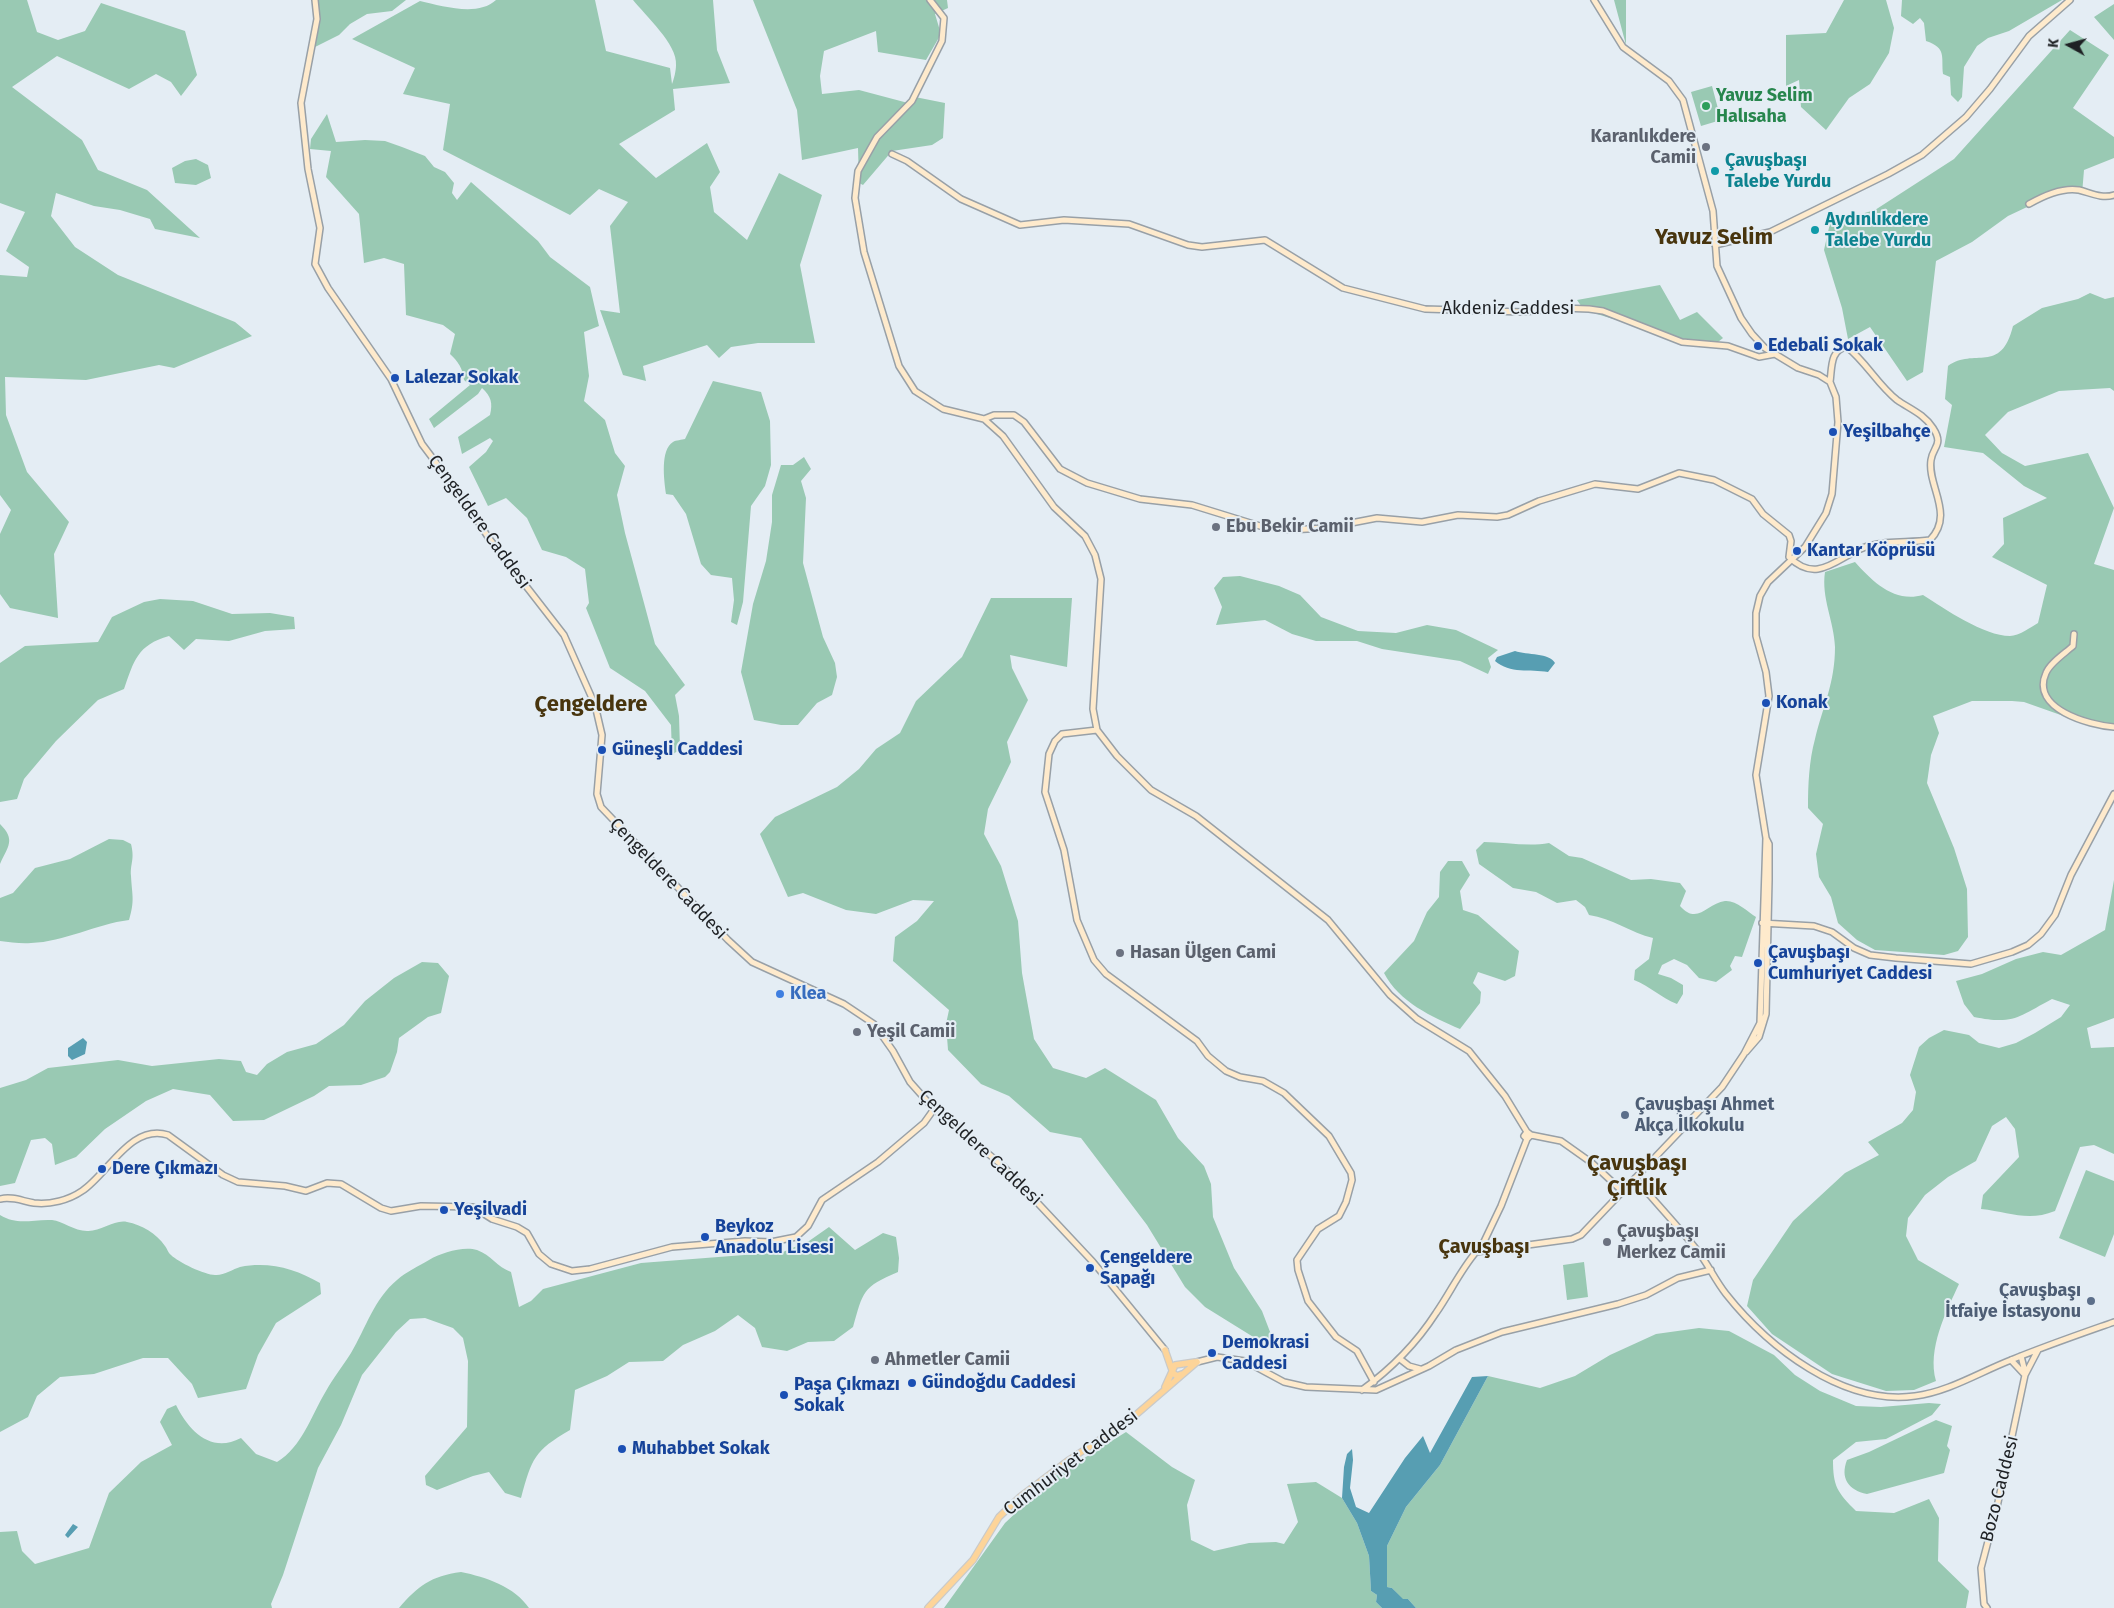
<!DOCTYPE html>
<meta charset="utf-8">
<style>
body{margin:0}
#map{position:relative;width:2114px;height:1608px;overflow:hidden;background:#e4edf4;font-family:"Fira Sans",sans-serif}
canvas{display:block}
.north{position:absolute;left:2044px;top:20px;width:50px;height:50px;-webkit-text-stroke:4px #e4edf4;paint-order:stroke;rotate:277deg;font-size:14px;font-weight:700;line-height:20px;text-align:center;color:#1e2124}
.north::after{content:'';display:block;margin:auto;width:18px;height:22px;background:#1e2124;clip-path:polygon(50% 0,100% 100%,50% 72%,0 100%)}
</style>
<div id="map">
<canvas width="2114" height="1608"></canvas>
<div class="north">K</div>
</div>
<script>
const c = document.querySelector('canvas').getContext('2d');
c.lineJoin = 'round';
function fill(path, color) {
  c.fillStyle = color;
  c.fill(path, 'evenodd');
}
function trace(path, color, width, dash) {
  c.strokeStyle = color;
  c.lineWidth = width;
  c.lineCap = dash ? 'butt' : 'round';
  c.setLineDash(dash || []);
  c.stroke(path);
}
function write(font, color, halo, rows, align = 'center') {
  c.font = font + ' "Fira Sans",sans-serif';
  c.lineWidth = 4;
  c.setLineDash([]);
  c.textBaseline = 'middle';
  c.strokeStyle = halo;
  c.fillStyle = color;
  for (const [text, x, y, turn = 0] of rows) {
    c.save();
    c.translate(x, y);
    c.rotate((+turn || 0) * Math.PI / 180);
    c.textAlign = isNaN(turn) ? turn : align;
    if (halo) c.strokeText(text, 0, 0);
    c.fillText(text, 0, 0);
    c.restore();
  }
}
fill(new Path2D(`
 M0,0H27L37,32L58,40L85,31L101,3L185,31L197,75L181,96L171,82L156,74L129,89L57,56L12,87L82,140L98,170L147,190L200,238L155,229L150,219L120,210L94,206L56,193L51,216L75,247L118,275L235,322L252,336L174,368L159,365L86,380L5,377L6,415L27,472L69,522L54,554L58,618L10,608L0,594V534L11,510L0,495V275L27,277L29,267L6,251L25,212L0,203Z
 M318,0H406L392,11L367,14L350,24L339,35L315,47L319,22Z
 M496,0H595L606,51L670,68L672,84C674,79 676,71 676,65C678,45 645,15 633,0H713L717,50L730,83L673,89L675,110L619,144L656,178L707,143L720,172L710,187L714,212L747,240L779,173L822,195L800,265L815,343H758L731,347L719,358L707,345L643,366L646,381L623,375L600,310L620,313L610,226L628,202L599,189L570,215L443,150L450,104L403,94L415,68L352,39L420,1C442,6 478,17 496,0Z
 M753,0H947L948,8L935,14L941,34L926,60L878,52L876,31L824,51L820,76L822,94L859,90L908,103L915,97L945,103L943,138L932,145L892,151L863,185L859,183L858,148L802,160L797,110Z
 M1614,0H1626V45Z
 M1844,0H1886L1894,28L1889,53L1870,84L1849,98L1826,130L1801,107L1799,80L1786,86V35L1826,33Z
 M1902,0H2062L2009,31L1988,38L1977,46L1964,67L1962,97L1958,102L1951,95L1950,77L1943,74C1941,57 1947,48 1926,41L1924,23L1920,18L1913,24L1901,16Z
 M2114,4V40L2094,17Z
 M2070,30L2109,55L2073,108L2114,137V158L2084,170L2082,194L2061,191L2008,216L1972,242L1936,261L1923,372L1907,381L1870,327L1848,339L1842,308L1824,250L1830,223L1875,210L1954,159Z
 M1712,86L1721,120L1701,126L1691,92Z
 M327,114L336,142L365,140L385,141L402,147L425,156L434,167L445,172L454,183L452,193L457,200L471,182L538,241L550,257L590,287L599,326L584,332L589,376L584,401L605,420L615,453L625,466L617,495L625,533L644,603L655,644L685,685L675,695L679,716L680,749L672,755L671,725L645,691L610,668L586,608L589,603L585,569L566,557L542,550L527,518L506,498L488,506L469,467L486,452L493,441L490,438L462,454L458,437L490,415C493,403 491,396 482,388L478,394L434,428L429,419L470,385L464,380C463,369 458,361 450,354L455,334L443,325L406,315L404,264L384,258L364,263L359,214L326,177L331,151L310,149L311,139Z
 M196,159L208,165L211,178L196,185L175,183L172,168L185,161Z
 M1660,285L1680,320L1697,312L1723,338L1713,346L1694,344L1584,310L1577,300Z
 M2090,293L2105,299L2114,297V391L2110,388L2059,391L2008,412L1985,435L2002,453L2025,466L2088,453L2114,508L2094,564L2114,570V726L2072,719L2024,702L2012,701H1972L1933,716L1939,733L1931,755L1927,783L1954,848L1967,889L1968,937L1958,951L1944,955L1875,950L1857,940L1838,923L1831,897L1819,877L1816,854L1823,824L1808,808C1808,785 1809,761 1815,739C1823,706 1835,683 1835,647C1834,621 1821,598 1825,572L1855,562C1873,582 1894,603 1923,595C1945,609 1984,636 2010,636C2019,636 2031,627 2038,623L2047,585L1992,557L2004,544L2003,518L2047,498L2024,486L1983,453L1944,447L1952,405L1945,399L1948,366C1974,347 2001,375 2013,326L2042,308L2078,299Z
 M713,381L761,392L770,421L771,465L765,486L751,506L743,602L737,625L731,622L734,600L732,578L711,575L701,564L686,514L673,495L666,494C664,480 660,450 673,442C676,440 682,440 685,439Z
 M804,457L811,469L801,481L806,498L803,563L823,637L835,663L837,677L832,695L817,703L798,725H781L754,720L741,672L753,604L766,561L772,522V495L781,465H793Z
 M1240,576L1279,586L1300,595L1321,617L1358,631L1396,633L1427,625L1456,630L1498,650L1488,658L1491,667L1488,674L1460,661L1382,649L1357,641H1316L1292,634L1265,620L1216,625L1222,607L1214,588L1223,577Z
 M991,598H1072L1067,667L1010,655L1012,668L1028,700L1007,742L1011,762L988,809L984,834L1001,866L1018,921L1022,973L1034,1039L1053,1068L1086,1078L1105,1068L1156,1100L1178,1138L1204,1166L1211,1184L1213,1217L1234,1268L1262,1311L1272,1337L1263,1343L1205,1307L1185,1287L1147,1225L1081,1138L1050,1132L1009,1096L981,1084L948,1050L946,1024L949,1010L893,961L895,937L917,921L934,901L913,900L876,914L846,910L803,893L788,897L760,834L775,817L837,787L859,769L876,749L900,733L916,701L962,657Z
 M160,599L193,601L232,614L270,613L294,617L295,629L265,631L229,641L196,639L184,650L169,636C137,645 134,661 124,689L98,700L56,741L24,779L17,799L0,802V663L25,646L98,642L112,617L144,602Z
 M0,824C16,840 8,846 0,864Z
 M109,839L123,840L131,844C135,860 130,863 131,876C132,896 135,900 129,920C96,924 64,942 31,943C21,944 10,942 0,941V898L13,893L35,868L70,859Z
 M1484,842C1505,842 1528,847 1549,843L1569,856L1582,858L1631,880L1651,879L1680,883L1686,891L1680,906C1698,926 1707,903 1725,901C1736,900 1748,912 1756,917L1742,957L1735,956L1730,966L1732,970L1716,982L1699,978L1687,965L1674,959L1662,965L1658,974L1671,978L1683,985V994L1677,1004C1661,998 1650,986 1634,980L1635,970L1649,959L1653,938C1631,933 1612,918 1589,915L1585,907L1576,900L1557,903L1536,892L1513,888L1479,864L1476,850Z
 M1448,861H1462L1470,875L1460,891L1463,910L1478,915L1519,951L1515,976L1505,981L1478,972L1473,983L1481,992L1480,1003L1460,1029C1432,1017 1399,1002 1384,973L1414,941L1427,912L1439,897L1440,872Z
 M2114,880V1018L2087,1028L2091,1048L2114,1047V1154L2094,1145L2080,1147L2055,1211C2028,1222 2009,1212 1981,1209L1983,1195L2019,1157L2015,1129L2006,1117L1992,1126L1976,1161L1948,1177L1925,1195L1908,1218L1906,1236L1918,1260L1959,1284C1946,1312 1927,1349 1936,1381L1914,1390L1886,1391L1832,1374L1772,1334L1747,1306L1753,1280L1793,1221L1845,1173L1879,1155L1868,1142L1902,1123L1913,1110L1916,1092L1910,1075L1919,1047L1929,1038L1944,1030L1969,1035L1979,1043L1999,1048L2016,1043L2035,1033L2061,1017L2070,1005L2052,999C2018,1017 2014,1025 1974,1017L1964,1004L1956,981L1982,974L2016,959L2043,952L2061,955L2105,930Z
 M422,962L438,963L449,976L441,1013L428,1017L399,1038L397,1052L390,1072L385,1077L361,1085L329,1086L314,1096L264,1120L233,1121L210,1095L173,1089L146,1101L105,1129L76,1157L55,1165L52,1144L45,1138L31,1140L15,1183L0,1186V1088L26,1080L48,1068L118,1060L152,1066L219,1059L241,1061L246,1072L257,1075L267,1064L287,1052L316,1044L344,1025L365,1001L394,978Z
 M2086,1170L2114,1181V1234L2105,1257L2059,1238Z
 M0,1215C18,1226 32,1219 52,1220C63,1221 74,1231 87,1231C100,1232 115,1219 127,1222C142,1225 156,1233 165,1246C167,1248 168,1253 171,1255C178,1262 205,1275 215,1275C223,1276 233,1269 240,1267C269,1261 296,1269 320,1283L321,1294L276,1323L258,1355L246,1389L198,1398L192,1384L168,1358H143L94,1374L60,1377L37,1396L28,1417L0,1432Z
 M829,1227L855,1250L883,1233L896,1237L899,1258L898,1272C862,1287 863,1292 853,1327L834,1341L808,1342L787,1351L762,1347L755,1328L738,1315L715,1331L683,1345L663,1361L629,1362L607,1376L575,1390L570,1430C534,1451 532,1458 521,1498L505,1493L489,1472L473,1476L437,1490L426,1485L425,1476L467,1427L468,1361L463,1338L453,1328L425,1318L410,1319L396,1332L362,1375L341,1425L318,1468L283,1575L271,1604L272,1608H0V1532L17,1531L22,1551L35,1564L89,1548L109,1493L141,1462L172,1445L160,1422L167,1409L176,1405C189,1431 211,1454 241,1438L256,1454L277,1462C302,1447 311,1416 326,1391C333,1378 343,1366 351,1353C366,1328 374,1299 397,1280C406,1272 419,1266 429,1260C441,1253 463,1246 477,1250C491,1255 497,1267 511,1272L519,1307L531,1301L543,1289L641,1263L783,1252L809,1241Z
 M1584,1262L1588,1297L1567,1300L1563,1265Z
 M1699,1328L1729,1331L1774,1355L1795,1375L1820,1391L1856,1406L1881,1407L1929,1403L1941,1404L1932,1415L1886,1439L1856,1442L1833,1460C1833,1486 1837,1492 1856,1511L1894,1513L1929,1499L1939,1518L1938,1561L1969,1591L1966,1608H1416L1408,1599L1403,1600L1392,1588L1387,1587V1546L1406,1507L1440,1465L1488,1376L1540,1388L1575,1376L1610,1355L1656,1334Z
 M1936,1420L1952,1426L1947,1446L1950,1450L1944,1473L1867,1494C1848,1490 1840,1478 1847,1460L1869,1452Z
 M1126,1432L1172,1467L1195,1480L1187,1505L1191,1540L1214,1551L1249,1543L1276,1542L1284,1544L1298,1522L1287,1484L1316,1482L1342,1498L1357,1523L1369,1556L1371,1591L1377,1595L1376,1602L1382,1608H944L1005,1523L1054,1477Z
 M461,1572C486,1577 515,1587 529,1608H399C418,1586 431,1576 461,1572Z`), '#99c9b3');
fill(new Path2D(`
 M1515,651C1527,655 1550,653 1555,663L1548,672C1530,669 1510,674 1495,661L1497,657Z
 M83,1038L87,1042L85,1054L72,1060L68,1056V1048Z
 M1488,1376L1440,1465L1406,1507L1387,1546V1587L1392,1588L1403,1599H1408L1416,1608H1382L1376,1602L1377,1595L1371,1591L1369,1556L1357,1523L1342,1498L1344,1467L1347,1454L1352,1449L1353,1460L1350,1488L1356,1507L1369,1513L1405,1458L1423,1436L1430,1453L1472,1377Z
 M73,1524L78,1527L68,1538L65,1535Z`), '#579eb2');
const secondary = new Path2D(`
 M315,0L317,19L301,103L308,169L320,228L315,264L328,288L391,379L422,444L467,504L488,537L564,635L595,705L602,735L597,794L601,807L728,940L752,962L844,1004L874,1024L893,1051L910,1082L934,1109L1003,1166L1093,1262L1165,1350
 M930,0L944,18L942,41L912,101L877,137L858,171L855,198L864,252L899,366L915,391L943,409L984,419L1003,436L1054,507L1085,536L1095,555L1101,579L1093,709L1097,730L1117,756L1151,790L1196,816L1328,920L1390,995L1417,1019L1469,1051L1505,1096L1527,1132
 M892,154L907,161L961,199L1020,225L1064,220L1129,224L1188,245L1202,247L1265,240L1343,288L1425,309L1523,312L1561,308L1589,309L1603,311L1682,342L1728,346L1759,357L1775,354
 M2029,204C2043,196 2062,187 2079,190C2091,193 2102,199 2114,195
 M1715,245L1770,232L1888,174L1922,155L1966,117L1990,89L2029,36L2070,0
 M984,419L994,415H1014L1024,422L1060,469L1087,483L1140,499L1192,505L1260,526L1290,530L1341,527L1351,523L1377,518L1422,522L1458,515L1497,517L1508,515L1539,501L1595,484L1638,489L1679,473L1714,480L1752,499L1763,514L1789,535L1791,541L1789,557C1820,588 1842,551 1872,545C1891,540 1911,543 1930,540C1955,514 1927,486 1931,460C1933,446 1944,445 1933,428C1924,414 1910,409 1897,400C1878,385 1866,362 1847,347C1830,349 1832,368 1830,382
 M2074,634L2073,646C2064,654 2050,663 2046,673C2030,709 2089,725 2114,727
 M1097,730L1062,734L1055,741L1049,754L1045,792L1064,850L1077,920L1094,960L1106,974L1197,1041L1208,1056L1226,1071L1240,1077L1263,1081L1284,1093L1329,1136L1351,1173L1352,1180L1346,1202L1339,1216L1318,1229L1297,1260L1298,1270L1308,1301L1336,1337L1357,1351L1374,1382
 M1762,923L1814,926L1832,932L1854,948L1870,955L1896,958L1971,964L2012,952L2028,945L2041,934L2055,915L2071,875L2114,794
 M1746,1052L1759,1037L1766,1014L1769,880V844L1766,838
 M1531,1135L1561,1141L1592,1163L1622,1191
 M1635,1178C1655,1202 1677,1225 1697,1250C1708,1264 1715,1280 1726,1294C1768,1347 1843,1406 1915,1396C1948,1392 1980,1372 2011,1360C2045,1346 2080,1334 2114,1322
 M0,1199C12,1196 22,1201 34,1203C50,1205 69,1200 82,1191C108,1174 131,1123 168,1135L223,1175L238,1182L285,1186L306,1191L327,1183L341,1184L381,1208L391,1211L421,1206L473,1207L492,1219L517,1227L527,1233L539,1254L551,1264L572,1271L590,1269L672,1247L745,1241L771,1242L796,1237L808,1226L822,1200L878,1162L924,1123L934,1109
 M1480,1250L1501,1206L1527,1139L1531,1135L1527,1132L1524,1136L1527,1139
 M2021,1356L2025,1372
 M1400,1359L1409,1366L1420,1369
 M2011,1360L2025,1375L2038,1350
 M1197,1362L1217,1357L1245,1361L1284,1382L1306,1387L1376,1390L1429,1366L1456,1350L1502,1332L1618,1304L1646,1295L1678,1278L1711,1270
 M1362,1390C1391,1369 1416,1344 1436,1313C1450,1293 1460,1271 1476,1252L1572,1239L1581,1235L1722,1087L1744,1054L1760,1023L1766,838L1756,775L1769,696L1766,672L1756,636V613L1760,596L1768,582L1805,547L1826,513L1832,494L1838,422L1836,397L1830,382L1819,375L1798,368L1765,348L1752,334L1741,318L1717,266L1713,211L1683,100L1669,81L1623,47L1594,0
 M1987,1608L1984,1604L1981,1568L1997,1507L2025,1375`);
const primary = new Path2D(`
 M1165,1350L1173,1373L1177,1376L1182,1374
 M1165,1387L1175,1365L1195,1362
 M928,1608L973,1560L999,1517L1020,1497L1069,1460L1131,1419L1197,1362`);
trace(secondary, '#98a0a7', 8);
trace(primary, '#c9caca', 8);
trace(secondary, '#feeacc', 5);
trace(primary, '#fdd499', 5.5);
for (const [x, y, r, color] of [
 [1706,106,5,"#2e9e5b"],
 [1706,147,5,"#6b7280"],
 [1715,171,5,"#0f9aa8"],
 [1815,230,5,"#0f9aa8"],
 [1758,346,5,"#1a4fb4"],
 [395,378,5,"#1a4fb4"],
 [1833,432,5,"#1a4fb4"],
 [1216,527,5,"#6b7280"],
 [1797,551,5,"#1a4fb4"],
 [1766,703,5,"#1a4fb4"],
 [602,750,5,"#1a4fb4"],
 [1120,953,5,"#6b7280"],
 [1758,963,5,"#1a4fb4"],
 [780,994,5,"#3f7fe0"],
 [857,1032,5,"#6b7280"],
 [1625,1115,5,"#5c6f8a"],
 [102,1169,5,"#1a4fb4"],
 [444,1210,5,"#1a4fb4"],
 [705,1237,5,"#1a4fb4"],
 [1607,1242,5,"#6b7280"],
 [1090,1268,5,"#1a4fb4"],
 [2091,1301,5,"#5c6f8a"],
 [1212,1353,5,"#1a4fb4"],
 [875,1360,5,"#6b7280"],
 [912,1383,5,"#1a4fb4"],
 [784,1395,5,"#1a4fb4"],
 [622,1449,5,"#1a4fb4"]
]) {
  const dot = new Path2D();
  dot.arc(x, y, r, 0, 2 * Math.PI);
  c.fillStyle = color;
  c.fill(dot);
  trace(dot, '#e4edf4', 2);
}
write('bold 18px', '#27864d', '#e4edf4', [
 ["Yavuz Selim",1716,96],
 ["Halısaha",1716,117]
], 'left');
write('bold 18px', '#5b616d', '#e4edf4', [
 ["Karanlıkdere",1696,137,"right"],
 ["Camii",1696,158,"right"],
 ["Ebu Bekir Camii",1226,527],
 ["Hasan Ülgen Cami",1130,953],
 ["Yeşil Camii",867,1032],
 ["Çavuşbaşı",1617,1232],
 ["Merkez Camii",1617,1253],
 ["Ahmetler Camii",885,1360]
], 'left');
write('bold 18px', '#0d838f', '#e4edf4', [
 ["Çavuşbaşı",1725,161],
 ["Talebe Yurdu",1725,182],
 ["Aydınlıkdere",1825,220],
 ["Talebe Yurdu",1825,241]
], 'left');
write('18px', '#1e2124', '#e4edf4', [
 ["Akdeniz Caddesi",1508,309],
 ["Çengeldere Caddesi",479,522,54],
 ["Çengeldere Caddesi",668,879,46],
 ["Çengeldere Caddesi",980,1148,43],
 ["Cumhuriyet Caddesi",1071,1463,-37],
 ["Bozo Caddesi",2000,1489,-76]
]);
write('bold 18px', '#164399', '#e4edf4', [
 ["Edebali Sokak",1768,346],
 ["Lalezar Sokak",405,378],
 ["Yeşilbahçe",1843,432],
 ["Kantar Köprüsü",1807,551],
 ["Konak",1776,703],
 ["Güneşli Caddesi",612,750],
 ["Çavuşbaşı",1768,953],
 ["Cumhuriyet Caddesi",1768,974],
 ["Dere Çıkmazı",112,1169],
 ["Yeşilvadi",454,1210],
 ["Beykoz",715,1227],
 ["Anadolu Lisesi",715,1248],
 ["Çengeldere",1100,1258],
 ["Sapağı",1100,1279],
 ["Demokrasi",1222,1343],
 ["Caddesi",1222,1364],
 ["Gündoğdu Caddesi",922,1383],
 ["Paşa Çıkmazı",794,1385],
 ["Sokak",794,1406],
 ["Muhabbet Sokak",632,1449]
], 'left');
write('bold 18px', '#366cbe', '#e4edf4', [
 ["Klea",790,994]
], 'left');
write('bold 18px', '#4e5e75', '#e4edf4', [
 ["Çavuşbaşı Ahmet",1635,1105],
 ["Akça İlkokulu",1635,1126],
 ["Çavuşbaşı",2081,1291,"right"],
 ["İtfaiye İstasyonu",2081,1312,"right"]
], 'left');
write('bold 20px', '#48350e', '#e4edf4', [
 ["Çavuşbaşı",1484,1247]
]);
write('bold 22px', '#48350e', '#e4edf4', [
 ["Yavuz Selim",1714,238],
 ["Çengeldere",591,705],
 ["Çavuşbaşı",1637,1164],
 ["Çiftlik",1637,1189]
]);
</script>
